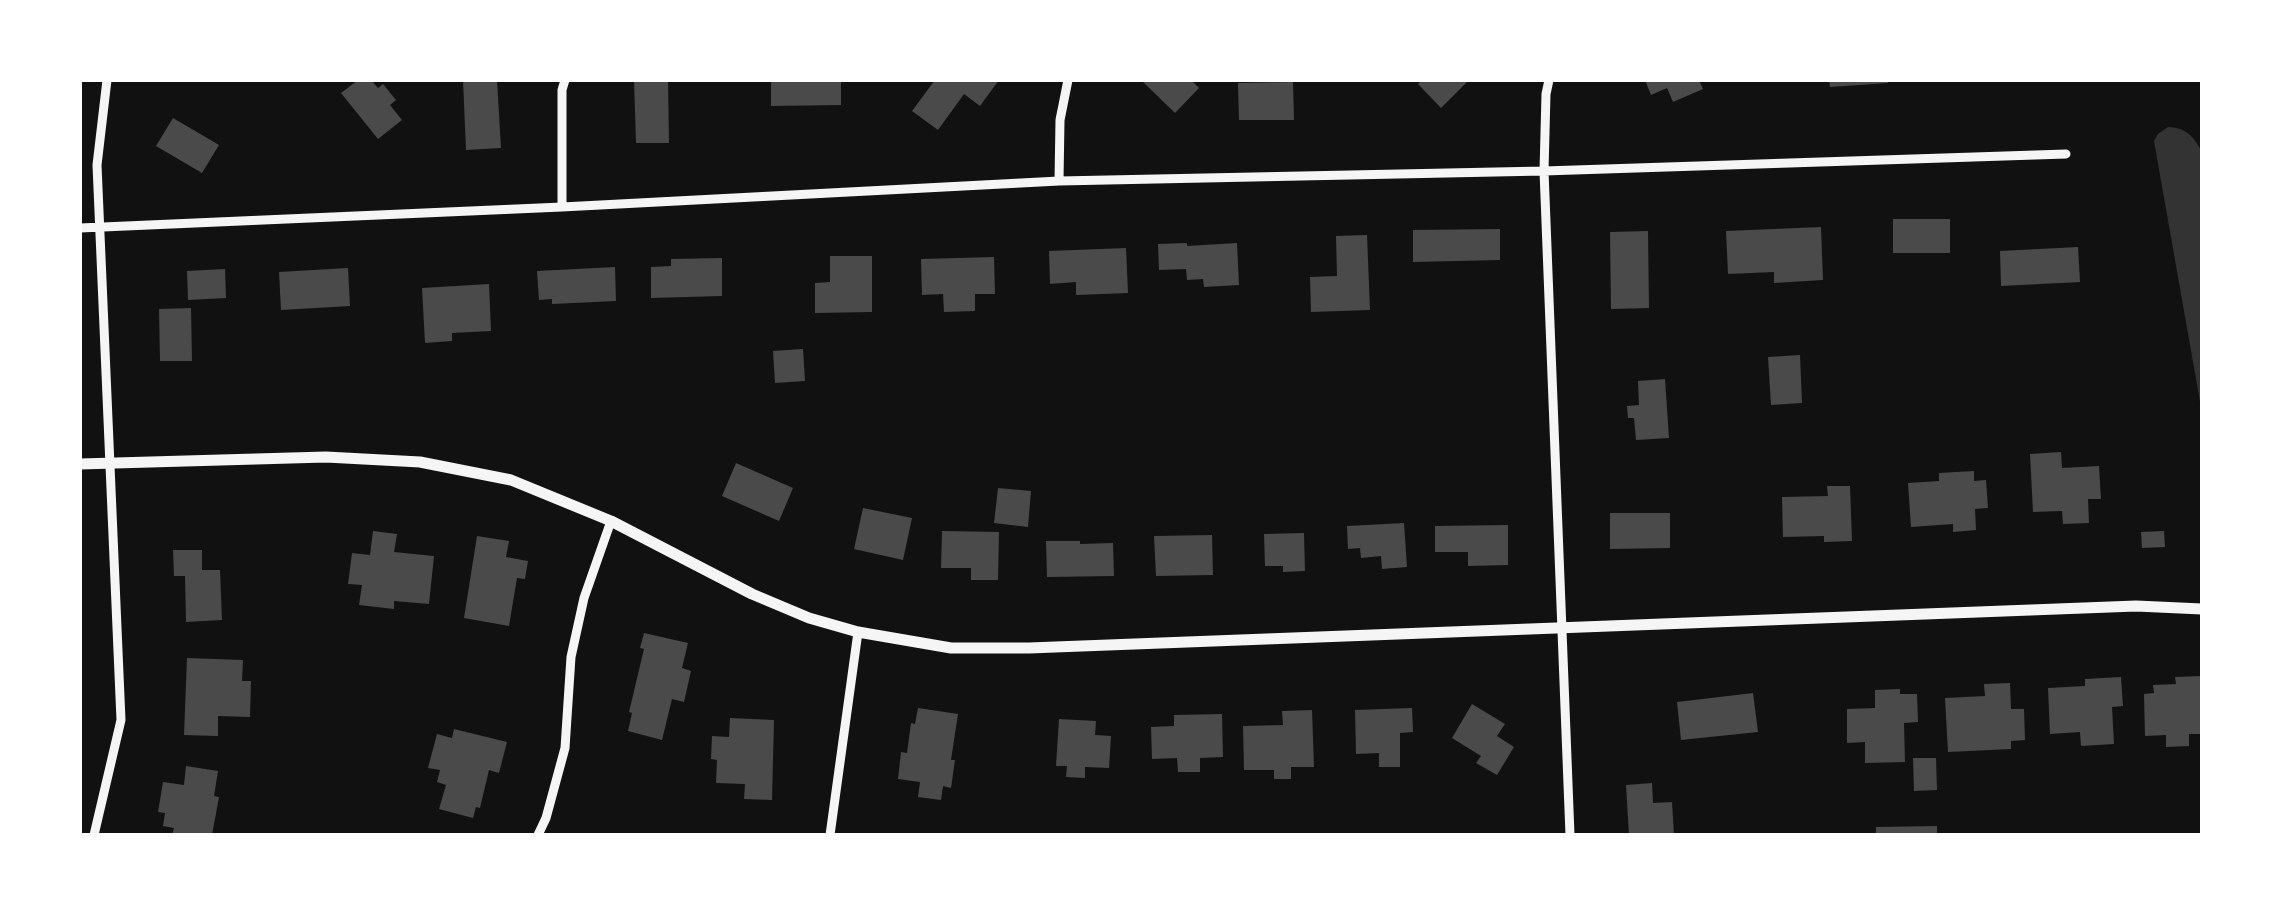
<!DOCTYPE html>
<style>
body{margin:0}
#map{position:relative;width:2282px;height:915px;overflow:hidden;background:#111;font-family:"Times New Roman",serif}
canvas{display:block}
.frame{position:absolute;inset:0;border:82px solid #fff;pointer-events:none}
</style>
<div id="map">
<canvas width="2282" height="915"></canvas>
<div class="frame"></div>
</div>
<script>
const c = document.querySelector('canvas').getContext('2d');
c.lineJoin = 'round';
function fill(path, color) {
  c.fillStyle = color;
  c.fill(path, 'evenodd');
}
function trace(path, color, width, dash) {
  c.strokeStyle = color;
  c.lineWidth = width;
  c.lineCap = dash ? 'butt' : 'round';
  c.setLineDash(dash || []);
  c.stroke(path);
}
fill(new Path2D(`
 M2168,127C2187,128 2193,136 2202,152V413L2154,141L2158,134Z`), '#333');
fill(new Path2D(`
 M358,80H371L378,88L383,84L396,100L390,105L402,120L378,139L341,93Z
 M463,80H497L501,148L466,150Z
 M634,80H668L669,143H636Z
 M771,80H841V105L771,106Z
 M935,80H999L980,106L964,94L938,130L912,111Z
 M1141,80H1191L1199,88L1175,113Z
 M1422,80H1469L1441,108L1418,84Z
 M1645,80H1699L1703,89L1673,102L1667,88L1651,95Z
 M1829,80H1888V83L1830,87Z
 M1293,82L1294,120H1239L1238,83Z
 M173,118L219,145L202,173L156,146Z
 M1893,219H1950V253H1893Z
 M1821,227L1823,280L1774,283V272L1728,274L1726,231Z
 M1500,229V260L1413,262V230Z
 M1648,231L1649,308L1611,309L1610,232Z
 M1367,235L1370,310L1311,312L1310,277L1337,276L1336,236Z
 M1187,243V246L1237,243L1239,285L1204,287L1203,279L1187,280L1186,269L1159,270L1158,244Z
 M2078,247L2080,282L2001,286L2000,251Z
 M1126,248L1128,293L1076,295V282L1050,284L1049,251Z
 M830,256H872V312L815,313V283L830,282Z
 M994,257L995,294H975V311L944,312L943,294L922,295L921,259Z
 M722,258V296L651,298V267L671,266V259Z
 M615,267L616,301L552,304V299L539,300L537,271Z
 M348,268L350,306L281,310L279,272Z
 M225,269L226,298L188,300L187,271Z
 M489,284L491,331L452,333V341L425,343L422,288Z
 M191,308L192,361H160L159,309Z
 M803,349L805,381L775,383L773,351Z
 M1800,355L1802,403L1771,405L1768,357Z
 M1665,379L1669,438L1636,440L1634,418H1628L1627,406L1639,405L1638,381Z
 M2061,452L2062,468L2099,466L2101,499H2088L2089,523L2063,524L2062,511L2033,512L2030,454Z
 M736,463L793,488L779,521L722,496Z
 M1974,471V481L1986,480L1988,508L1975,509L1976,530L1953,532V524L1911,527L1908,483L1939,481V473Z
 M1827,486H1850L1852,541L1824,542V536L1783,537L1782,497L1828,496Z
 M998,488L1031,491L1028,527L994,523Z
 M863,508L912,518L903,560L854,549Z
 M1610,513H1670V548L1610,549Z
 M1404,523L1407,567L1382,569L1381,556L1361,558L1360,548L1348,549L1347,526Z
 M1508,525V565L1468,566V552H1435V526Z
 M373,531L397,534L394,552L434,556L429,604L394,601V609L359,605L362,585L348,584L352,553L370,555Z
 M942,531L999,532L998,580H971V568H941Z
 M2164,531L2165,547L2142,548L2141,532Z
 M1304,533L1305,571L1283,572V566H1265L1264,534Z
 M1212,535L1213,575L1156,576L1154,536Z
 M477,536L509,541L506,557L528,561L525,579L517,578L509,626L464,618Z
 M1046,541H1080V544L1113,543L1114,576L1047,577Z
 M173,550H202V570H220L222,620L186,622L185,576H174Z
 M644,633L688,643L682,668L691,671L684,702L672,699L662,740L628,731L632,713L629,712L644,649L640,648Z
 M187,658L243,660L242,681H251L250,717L218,716V736L184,735Z
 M2202,676V734H2189V746L2166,747V735L2145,736L2144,694L2154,693L2153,685L2176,684L2175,677Z
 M2121,677L2123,706L2112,707L2114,744L2081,746L2080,732L2050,734L2048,688L2085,686V679Z
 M2010,683L2011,709H2024L2025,740L2011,741V749L1948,752L1945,698L1985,696L1984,684Z
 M1900,689V694H1917L1918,722L1904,723L1905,762L1865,763V742L1847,743V709L1875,708V690Z
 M1753,693L1758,732L1681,740L1677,702Z
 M1472,704L1505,724L1497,736L1514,747L1497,775L1476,763L1481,756L1452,738Z
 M918,708L958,714L951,760H955L951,788L943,786L941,800L918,797L920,782L898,779L901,752L907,753L911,723L915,724Z
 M1412,708L1413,732L1400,733V767H1379V753L1356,754L1355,710Z
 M1312,710L1314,767H1291V779H1274V770H1244L1243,726L1283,725L1282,711Z
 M1222,714L1223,757L1200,758V772H1178L1177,758L1152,759L1151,727L1174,726V715Z
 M730,718L774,720L772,800L744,799L745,784L716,783L717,760L711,759L712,736L729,737Z
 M1059,719L1096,721L1095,735L1111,736L1109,768L1085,767V778L1066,777L1067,766H1056Z
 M454,729L507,742L499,773L489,770L480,808L476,807L473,818L439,809L446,785L437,782L440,770L428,768L437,734L452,738Z
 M1913,758H1936L1937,790L1914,791Z
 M186,766L218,771L214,796L219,797L212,835H172L174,828L163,826L165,813L158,812L163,782L184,785Z
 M1652,783L1653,803L1672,802L1674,835H1629L1626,785Z
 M1937,826V835H1876V827Z`), '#4a4a4a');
trace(new Path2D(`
 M1549,80L1546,94L1544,171L1570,835
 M1059,181L1060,120L1068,80
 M562,207V90L565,80
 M80,228L562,207L1059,181L1544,171L2066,154
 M94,835L121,720L97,165L107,80
 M538,835L546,818L565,748L571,657L584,598L611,521
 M830,835L858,632`), '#f5f5f5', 9);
trace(new Path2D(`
 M80,464L326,457L420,462L511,480L611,521L752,594L809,618L858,632L951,648H1029L2136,606L2202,609`), '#f5f5f5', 11);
</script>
